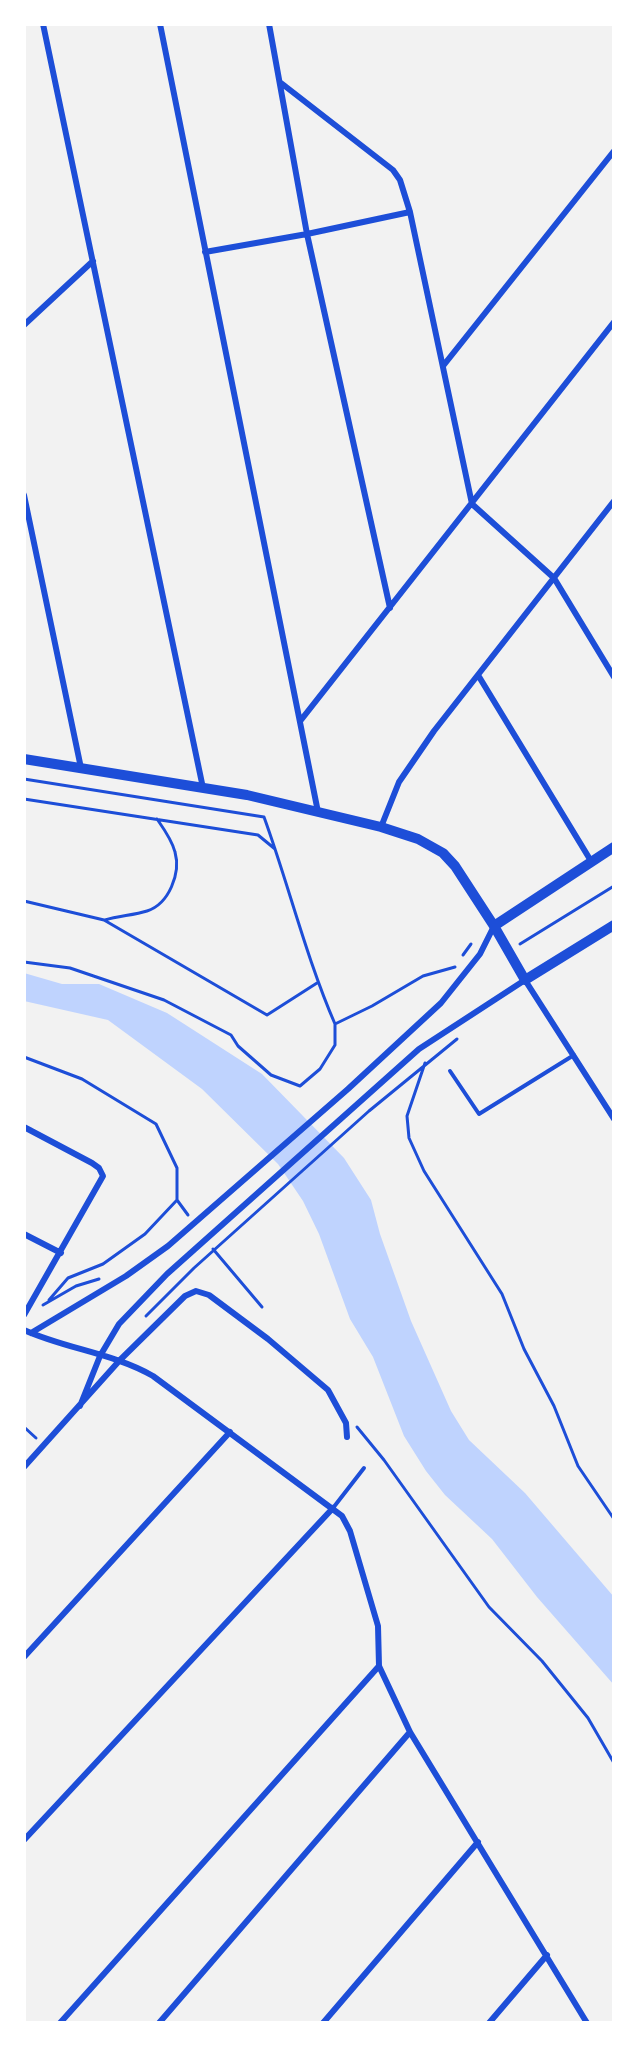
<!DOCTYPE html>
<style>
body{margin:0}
#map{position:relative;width:638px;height:2047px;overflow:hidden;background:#f2f2f2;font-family:"Sofia Sans Condensed",sans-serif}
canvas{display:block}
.frame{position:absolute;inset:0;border:26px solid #fff;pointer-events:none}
</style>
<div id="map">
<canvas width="638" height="2047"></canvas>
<div class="frame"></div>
</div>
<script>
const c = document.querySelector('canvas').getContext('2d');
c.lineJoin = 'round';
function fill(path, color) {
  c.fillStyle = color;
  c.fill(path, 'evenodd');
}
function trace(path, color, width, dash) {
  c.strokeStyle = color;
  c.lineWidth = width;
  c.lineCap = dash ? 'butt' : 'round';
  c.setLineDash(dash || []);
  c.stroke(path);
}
fill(new Path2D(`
 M24,973L62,984H99L167,1013L262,1074L344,1158L371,1200L380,1234L411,1321L451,1411L469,1440L525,1493L614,1597V1685L537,1597L492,1539L445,1495L426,1471L404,1436L373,1357L350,1319L319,1234L303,1201L278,1164L202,1089L108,1020L24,1001Z`), '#bfd3fe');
trace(new Path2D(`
 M24,779L264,817C289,886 306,957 335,1024
 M24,799L258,835L275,849
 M24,901L104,920L267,1015L317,983
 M105,920C119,916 134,915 147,911C169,904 181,873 175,852C172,840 164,829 157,819
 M520,944L614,886
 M463,955L471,944
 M24,962L70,968L164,1000L231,1035L238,1046L271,1075L300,1086L320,1069L335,1045V1024L372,1006L423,976L455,967
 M24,1057L82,1079L156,1124L177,1168V1200
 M425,1063L407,1116L409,1138L424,1171L502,1294L524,1349L554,1406L578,1466L614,1519
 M213,1249L262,1307
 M49,1300L68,1278L103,1264L145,1234L177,1200L188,1215
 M43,1305L76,1286L99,1279
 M146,1316L194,1268L369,1111L457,1039
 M24,1427L36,1438
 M357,1427L384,1460L489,1607L542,1661L588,1718L614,1763`), '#1d4ed8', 3);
trace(new Path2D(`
 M450,1071L479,1114L574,1055
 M333,1508L364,1468`), '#1d4ed8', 4);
trace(new Path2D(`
 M43,24L203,788
 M160,24L318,812
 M269,24L307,234L390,608
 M281,83L393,170L400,180L410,212L472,504L554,578L614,677
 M205,252L307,234L410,212
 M24,325L93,261
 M443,366L614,151
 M24,495L81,768
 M478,675L591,861
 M301,720L614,322
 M381,827L399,782L434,731L614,501
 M24,1127L92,1163L99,1168L103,1176L24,1315
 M24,1234L61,1253
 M24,1330C66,1349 113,1353 153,1376L342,1516L350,1531L378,1626L379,1666L410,1732L587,2023
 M31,1333L126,1276L168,1246L348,1089L441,1003L480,954L494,926
 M80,1406L100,1356L119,1324L167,1274L419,1049L525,980L614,1119
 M24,1467L120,1360L185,1296L196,1291L209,1295L268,1339L328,1390L346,1423L347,1437
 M24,1657L230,1432
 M24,1840L333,1508
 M60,2023L379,1666
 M159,2023L410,1732
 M323,2023L478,1842
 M489,2023L547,1955`), '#1d4ed8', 6);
trace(new Path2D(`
 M24,759L247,795L381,827L418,839L443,853L455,866L494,926L525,980L614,925
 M494,926L614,847`), '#1d4ed8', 10);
</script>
